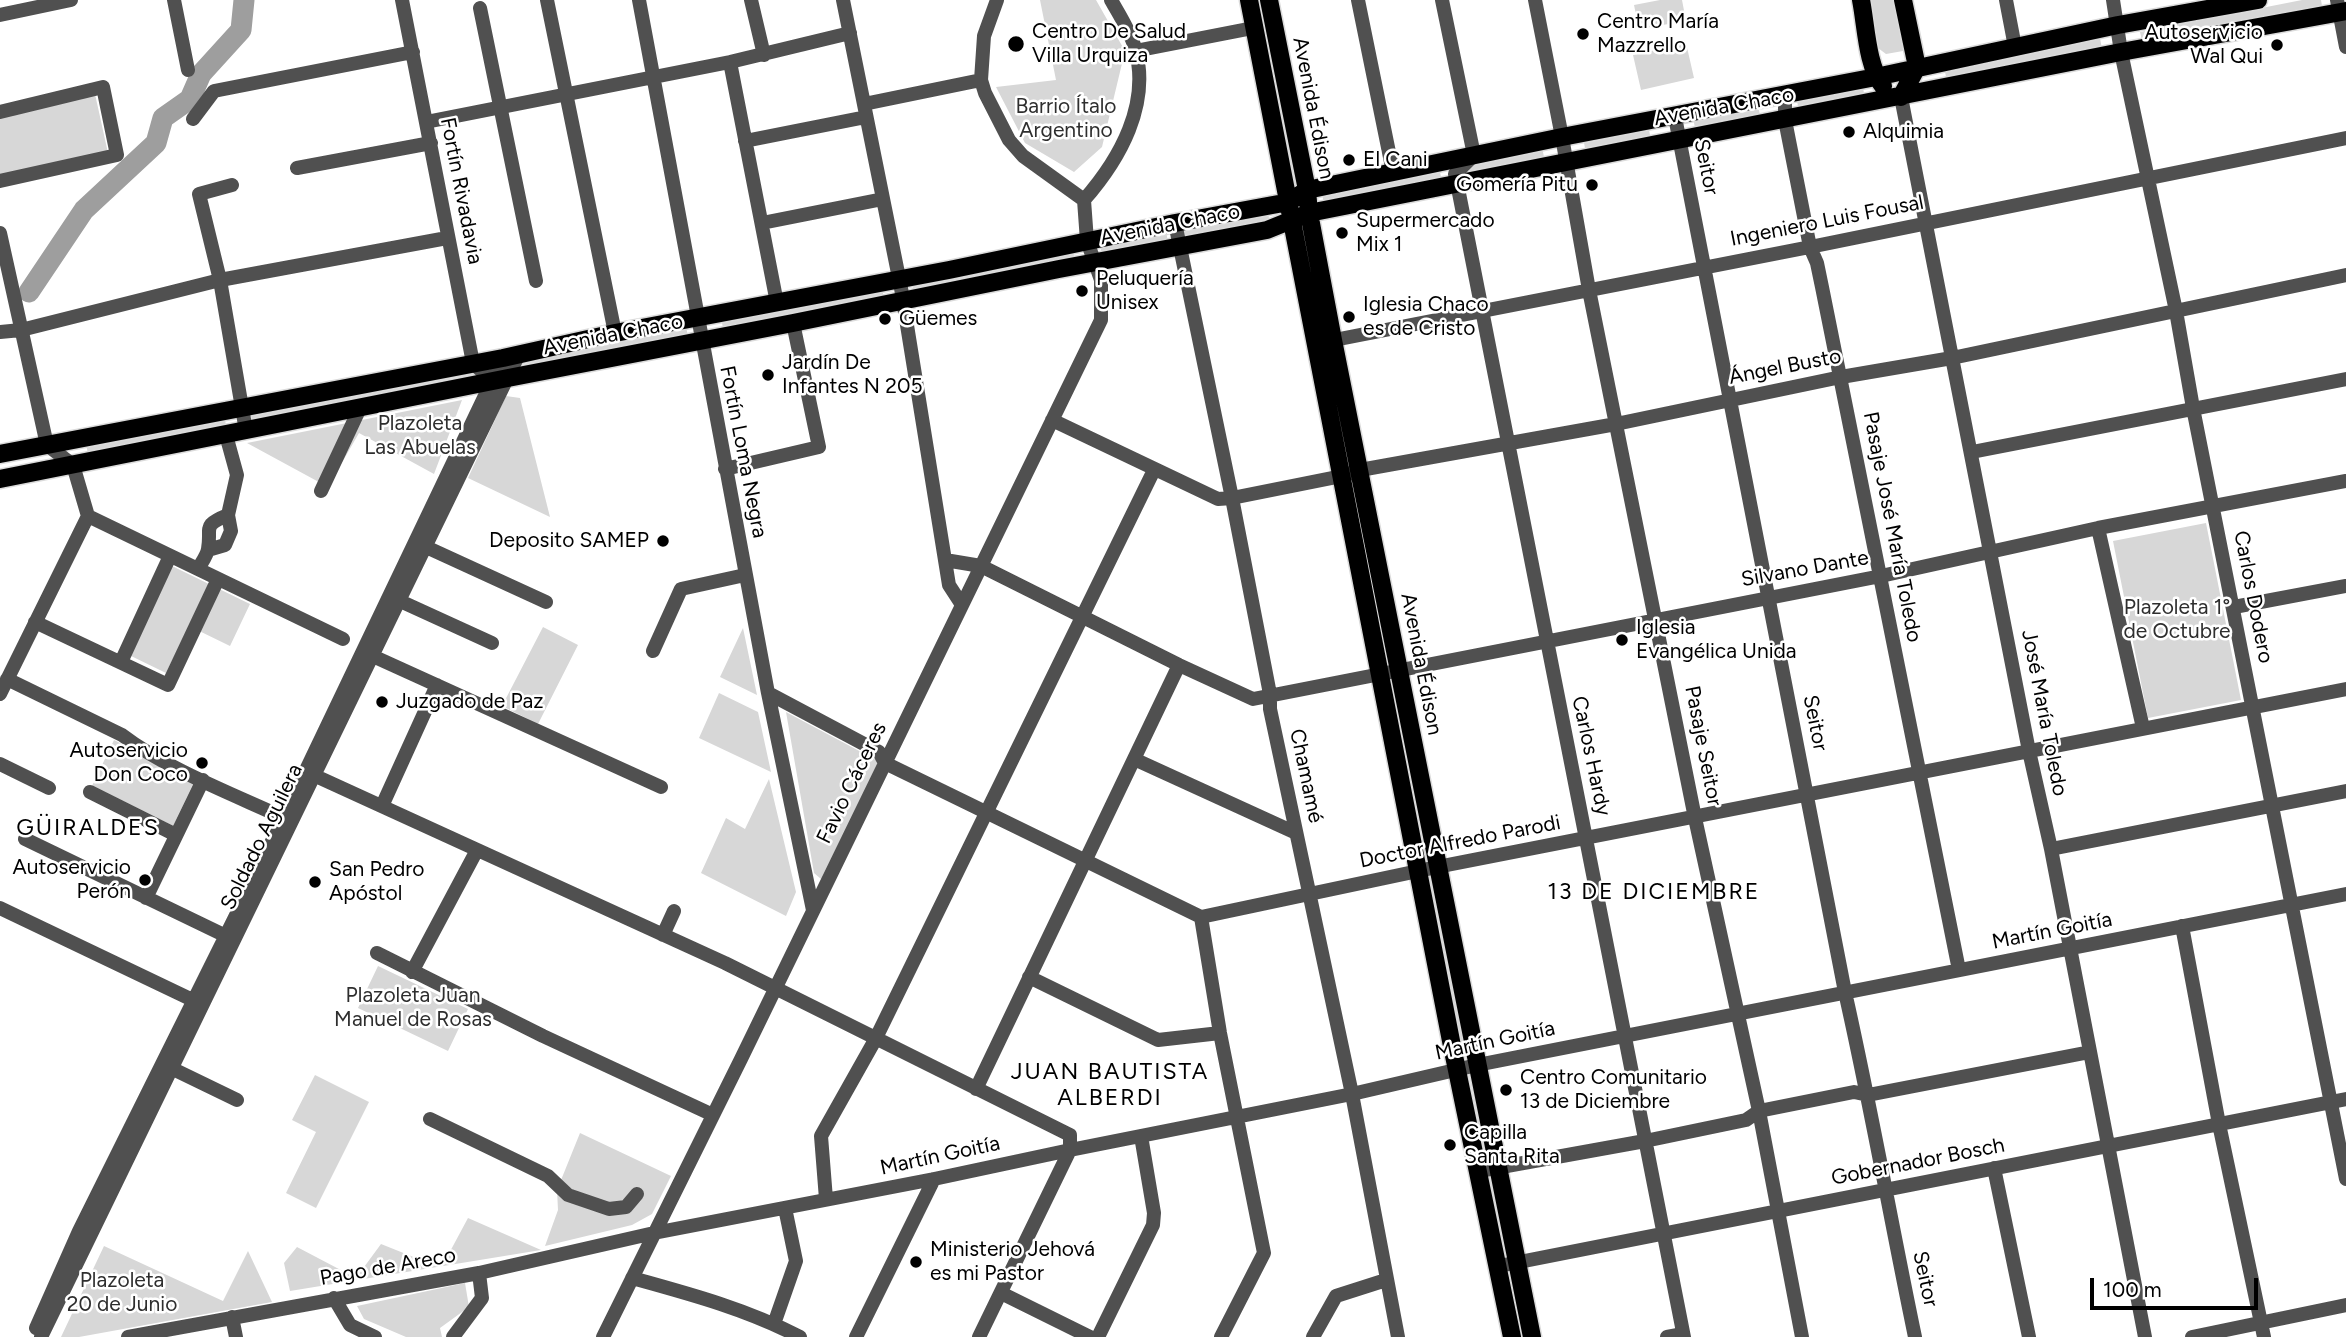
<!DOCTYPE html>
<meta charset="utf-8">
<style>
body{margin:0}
#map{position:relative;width:2346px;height:1337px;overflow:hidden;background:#fff;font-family:Figtree,sans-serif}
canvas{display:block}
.scale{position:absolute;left:2090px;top:1278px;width:168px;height:32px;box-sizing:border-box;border:4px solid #000;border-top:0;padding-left:9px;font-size:21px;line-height:24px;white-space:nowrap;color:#000;-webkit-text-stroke:5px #fff;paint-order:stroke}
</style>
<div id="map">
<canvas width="2346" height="1337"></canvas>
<div class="scale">100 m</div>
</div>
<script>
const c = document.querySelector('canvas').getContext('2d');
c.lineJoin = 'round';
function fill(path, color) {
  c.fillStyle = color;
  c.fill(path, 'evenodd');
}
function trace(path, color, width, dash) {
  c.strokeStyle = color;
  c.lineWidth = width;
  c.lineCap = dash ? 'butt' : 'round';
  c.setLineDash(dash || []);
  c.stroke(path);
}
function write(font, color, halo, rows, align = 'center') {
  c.font = font + ' Figtree,sans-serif';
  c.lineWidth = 5;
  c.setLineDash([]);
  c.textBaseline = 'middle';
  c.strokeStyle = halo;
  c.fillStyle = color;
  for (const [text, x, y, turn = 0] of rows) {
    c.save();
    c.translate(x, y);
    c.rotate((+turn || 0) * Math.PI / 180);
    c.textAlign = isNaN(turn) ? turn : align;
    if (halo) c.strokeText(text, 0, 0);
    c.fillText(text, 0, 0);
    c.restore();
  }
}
fill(new Path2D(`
 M1040,0H1096L1125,51L1102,147L1074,172L1025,143L996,87L1056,80Z
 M1660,0H1682L1686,21L1639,29L1634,5Z
 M1868,0H1899L1907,42L1903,51L1886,54L1878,48Z
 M2302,0H2321L2322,6L2142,41L2140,32Z
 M2100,38L2102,49L1947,81L1945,72Z
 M1273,42L1298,172L1290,174L1264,45Z
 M1686,43L1694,78L1641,90L1633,55Z
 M1863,88L1865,98L1799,111L1797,101Z
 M95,94L108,153L0,176V116Z
 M1758,105L1760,115L1695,128L1693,118Z
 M1649,130L1651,140L1586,153L1584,143Z
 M1542,147L1544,157L1470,174L1468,164Z
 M1440,172L1442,182L1324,204L1322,194Z
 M1268,213L1270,224L1185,239L1183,229Z
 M1166,231L1168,242L1102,255L1100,245Z
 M1073,251L1075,262L914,292L912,282Z
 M882,288L884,298L723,328L721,318Z
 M686,326L688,337L527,367L525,357Z
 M449,373L451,383L252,421L250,411Z
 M506,396L520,398L550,517L468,478Z
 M462,400L434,474L359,433L328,487L247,443Z
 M224,415L226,425L88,454L86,444Z
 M2206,523L2241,700L2148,718L2113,541Z
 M172,566L250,604L230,646L189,626L166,673L129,655Z
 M543,627L578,645L538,724L502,706Z
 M743,628L757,695L720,677Z
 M1397,690L1429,851L1422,852L1390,691Z
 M719,693L758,712L771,772L699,738Z
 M786,712L880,762L821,879L814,873Z
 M114,740L195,780L173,826L92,786Z
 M769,779L796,892L786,916L701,873L726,818L745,829Z
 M1435,887L1465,1049L1459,1050L1429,888Z
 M378,966L468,1009L448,1051L358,1008Z
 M315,1075L369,1102L316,1208L286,1193L316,1132L292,1120Z
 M580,1133L671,1176L652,1214L632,1225L545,1246L558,1210L557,1190Z
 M468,1218L541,1250L290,1291L284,1263L297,1247L356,1278L381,1244L431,1264L446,1259Z
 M104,1246L223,1301L248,1251L272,1302L79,1337H61Z
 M465,1283L469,1307L440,1328L442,1337H406L364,1319L357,1306Z`), '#d7d7d7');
trace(new Path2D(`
 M29,292L84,210L156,143L163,118L190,99L201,74L241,30L244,0`), '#9e9e9e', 21);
const major = new Path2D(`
 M1249,0L1452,1046L1512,1337
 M1269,0L1307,190L1309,213L1333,340L1532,1337
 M1861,0C1866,25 1867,67 1883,86
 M1901,97L1917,67L1903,0
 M0,454L503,358L615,333L949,270L1175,223L1289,202L1307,190L1562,137L1876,77L2118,25L2258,0
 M0,479L508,378L793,323L1059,269L1267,230L1309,213L2121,52L2346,11`);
trace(major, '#dbdbdb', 21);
trace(new Path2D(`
 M174,0L188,70
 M402,0L473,363L492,381
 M547,0L615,333
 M639,0L768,693L813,910
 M751,0L764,55
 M843,0L901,288L949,585L962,605
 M997,0L984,36L981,80L985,93L1009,140L1023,156L1084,200
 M1358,0L1393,172
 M1442,0L1474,155L1455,174L1457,183L1684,1337
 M1535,0L1562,137L1589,290L1695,818L1759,1111L1802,1337
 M2006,0L2015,47
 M2113,0L2121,52L2176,311L2193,408L2346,1179
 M2337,0L2346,47
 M480,8L536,281
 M0,15L71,0
 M1135,51L1253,28
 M730,62L777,303
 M1785,94V120L1810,247L1817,263C1866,498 1910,734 1959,970
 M1901,97L2029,751L2051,849L2145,1337
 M864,104L981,80
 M0,112L103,87L117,155L0,181
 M1675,117L1845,992C1871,1107 1891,1222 1915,1337
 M193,119L214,91L413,52
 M426,122L730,62L850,33
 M745,141L866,117
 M297,168L431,143
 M232,185L199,194L220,280L246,431
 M762,223L883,199
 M1175,223L1232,498L1270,694V709L1352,1094L1398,1337
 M0,233L47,445L73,465L88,516L0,694
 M0,332L21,330L220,280L447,238
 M1324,342L1810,247L2346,138
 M1052,420L1218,499L1232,498L1342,476L1360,470L1616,424L1841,377L1952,358L2346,275
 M1972,452L2346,379
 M725,469L819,447L793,323
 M321,491L360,408
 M88,516L343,639
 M2098,528L2143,728
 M426,547L546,602
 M208,550L225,545L231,531L228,515
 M945,560L981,566L1179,665L1253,699L1881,576L2098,528L2346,481
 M198,569C201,563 207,556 208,549C212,527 201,526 228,515L237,475L226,435
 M400,601L492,643
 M2234,607L2346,586
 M35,622L168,685L218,579
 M653,651L681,589L745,575
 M366,653L661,787
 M121,662L170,556
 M7,679L122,735C165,768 232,794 282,817
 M768,693L879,752L885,763L1201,917
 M1134,759L1296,833
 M0,764L49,788
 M309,773L725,963L1070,1135V1150L979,1337
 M90,792L176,835
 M382,806L437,685
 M25,839L226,936
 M2051,849L2346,791
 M146,898L203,780
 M0,908L201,1004
 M1201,917L1437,867L2346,689
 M1201,917L1220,1033L1264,1253L1221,1337
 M2182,926L2219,1124L2264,1337
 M663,935L674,911
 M377,953L543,1036L713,1115
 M412,972L477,850
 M1029,977L1158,1040L1220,1033
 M173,1069L237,1100
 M976,1089L1179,665
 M430,1119L548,1176L568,1195L609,1209L626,1207L637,1194
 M1994,1168L2029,1337
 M1479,1171L1645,1141L1746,1120L1759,1111L1854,1092L1868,1095L2090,1052
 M826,1199L821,1136L875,1040L1154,470
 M1499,1266L2346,1099
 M632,1278C690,1294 746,1309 800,1337
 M1001,1293L1090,1337
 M334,1298L350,1325L375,1337
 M232,1317L236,1337
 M774,1324L796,1261L785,1208
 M36,1328L79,1231L251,885L503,358
 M41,1337L519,354
 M128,1337L479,1273L654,1233L934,1179L1070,1150L1352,1094L1477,1065L2346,894
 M453,1337L482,1298L479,1273
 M603,1337L741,1059L1101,320V280L1087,241L1084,200C1120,159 1151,104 1135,48C1130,31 1120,16 1111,0
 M856,1337L934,1179
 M1098,1337L1153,1225L1154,1213L1141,1136
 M1313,1337L1336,1296L1386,1280
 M1667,1337L1683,1334
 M2192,1337L2346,1305`), '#505050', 14);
trace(major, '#000', 18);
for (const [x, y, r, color] of [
 [1583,34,7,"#000"],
 [1016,44,9,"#000"],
 [2277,45,7,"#000"],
 [1849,132,7,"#000"],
 [1349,160,7,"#000"],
 [1592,185,7,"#000"],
 [1342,233,7,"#000"],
 [1082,291,7,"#000"],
 [1349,317,7,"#000"],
 [885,319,7,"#000"],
 [768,375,7,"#000"],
 [663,541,7,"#000"],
 [1622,640,7,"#000"],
 [382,702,7,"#000"],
 [202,763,7,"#000"],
 [145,880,7,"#000"],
 [315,882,7,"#000"],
 [1506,1090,7,"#000"],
 [1450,1145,7,"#000"],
 [916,1262,7,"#000"]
]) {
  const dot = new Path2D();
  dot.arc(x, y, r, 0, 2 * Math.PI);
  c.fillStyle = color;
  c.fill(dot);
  trace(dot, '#fff', 2.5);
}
write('21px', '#000', '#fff', [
 ["Centro María",1597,22],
 ["Mazzrello",1597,46],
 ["Centro De Salud",1032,32],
 ["Villa Urquiza",1032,56],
 ["Autoservicio",2263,33,"right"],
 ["Wal Qui",2263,57,"right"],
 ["Alquimia",1863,132],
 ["El Cani",1363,160],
 ["Gomería Pitu",1578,185,"right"],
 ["Supermercado",1356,221],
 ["Mix 1",1356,245],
 ["Peluquería",1096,279],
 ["Unisex",1096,303],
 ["Iglesia Chaco",1363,305],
 ["es de Cristo",1363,329],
 ["Güemes",899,319],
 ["Jardín De",782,363],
 ["Infantes N 205",782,387],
 ["Deposito SAMEP",649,541,"right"],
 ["Iglesia",1636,628],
 ["Evangélica Unida",1636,652],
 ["Juzgado de Paz",396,702],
 ["Autoservicio",188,751,"right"],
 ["Don Coco",188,775,"right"],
 ["Autoservicio",131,868,"right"],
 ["Perón",131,892,"right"],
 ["San Pedro",329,870],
 ["Apóstol",329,894],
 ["Centro Comunitario",1520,1078],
 ["13 de Diciembre",1520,1102],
 ["Capilla",1464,1133],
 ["Santa Rita",1464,1157],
 ["Ministerio Jehová",930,1250],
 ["es mi Pastor",930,1274]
], 'left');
write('21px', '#2e2e2e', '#fff', [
 ["Barrio Ítalo",1066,107],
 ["Argentino",1066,131],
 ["Plazoleta",420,424],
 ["Las Abuelas",420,448],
 ["Plazoleta 1°",2177,608],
 ["de Octubre",2177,632],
 ["Plazoleta Juan",413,996],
 ["Manuel de Rosas",413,1020],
 ["Plazoleta",122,1281],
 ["20 de Junio",122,1305]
]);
write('21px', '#000', '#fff', [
 ["Avenida Chaco",1724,107,-10],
 ["Avenida Édison",1313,108,79],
 ["Seitor",1706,167,79],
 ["Fortín Rivadavia",461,191,79],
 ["Ingeniero Luis Fousal",1827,221,-11],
 ["Avenida Chaco",1170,225,-11],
 ["Avenida Chaco",613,335,-11],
 ["Ángel Busto",1785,367,-11],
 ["Fortín Loma Negra",743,452,79],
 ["Pasaje José María Toledo",1892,527,79],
 ["Silvano Dante",1805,569,-10],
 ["Carlos Dodero",2253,597,79],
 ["Avenida Édison",1421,664,79],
 ["José María Toledo",2044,713,79],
 ["Seitor",1815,723,79],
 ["Pasaje Seitor",1703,746,79],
 ["Carlos Hardy",1591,756,78],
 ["Chamamé",1306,776,78],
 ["Favio Cáceres",852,783,-64],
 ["Soldado Aguilera",262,837,-64],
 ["Doctor Alfredo Parodi",1460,842,-11],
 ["Martín Goitía",2052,931,-11],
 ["Martín Goitía",1495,1041,-12],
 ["Martín Goitía",940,1156,-12],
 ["Gobernador Bosch",1918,1162,-11],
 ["Pago de Areco",388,1267,-10],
 ["Seitor",1925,1279,78]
]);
c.letterSpacing = '2px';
write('23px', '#000', '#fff', [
 ["GÜIRALDES",88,828],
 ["13 DE DICIEMBRE",1654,892],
 ["JUAN BAUTISTA",1110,1072],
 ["ALBERDI",1110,1098]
]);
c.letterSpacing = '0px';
</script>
